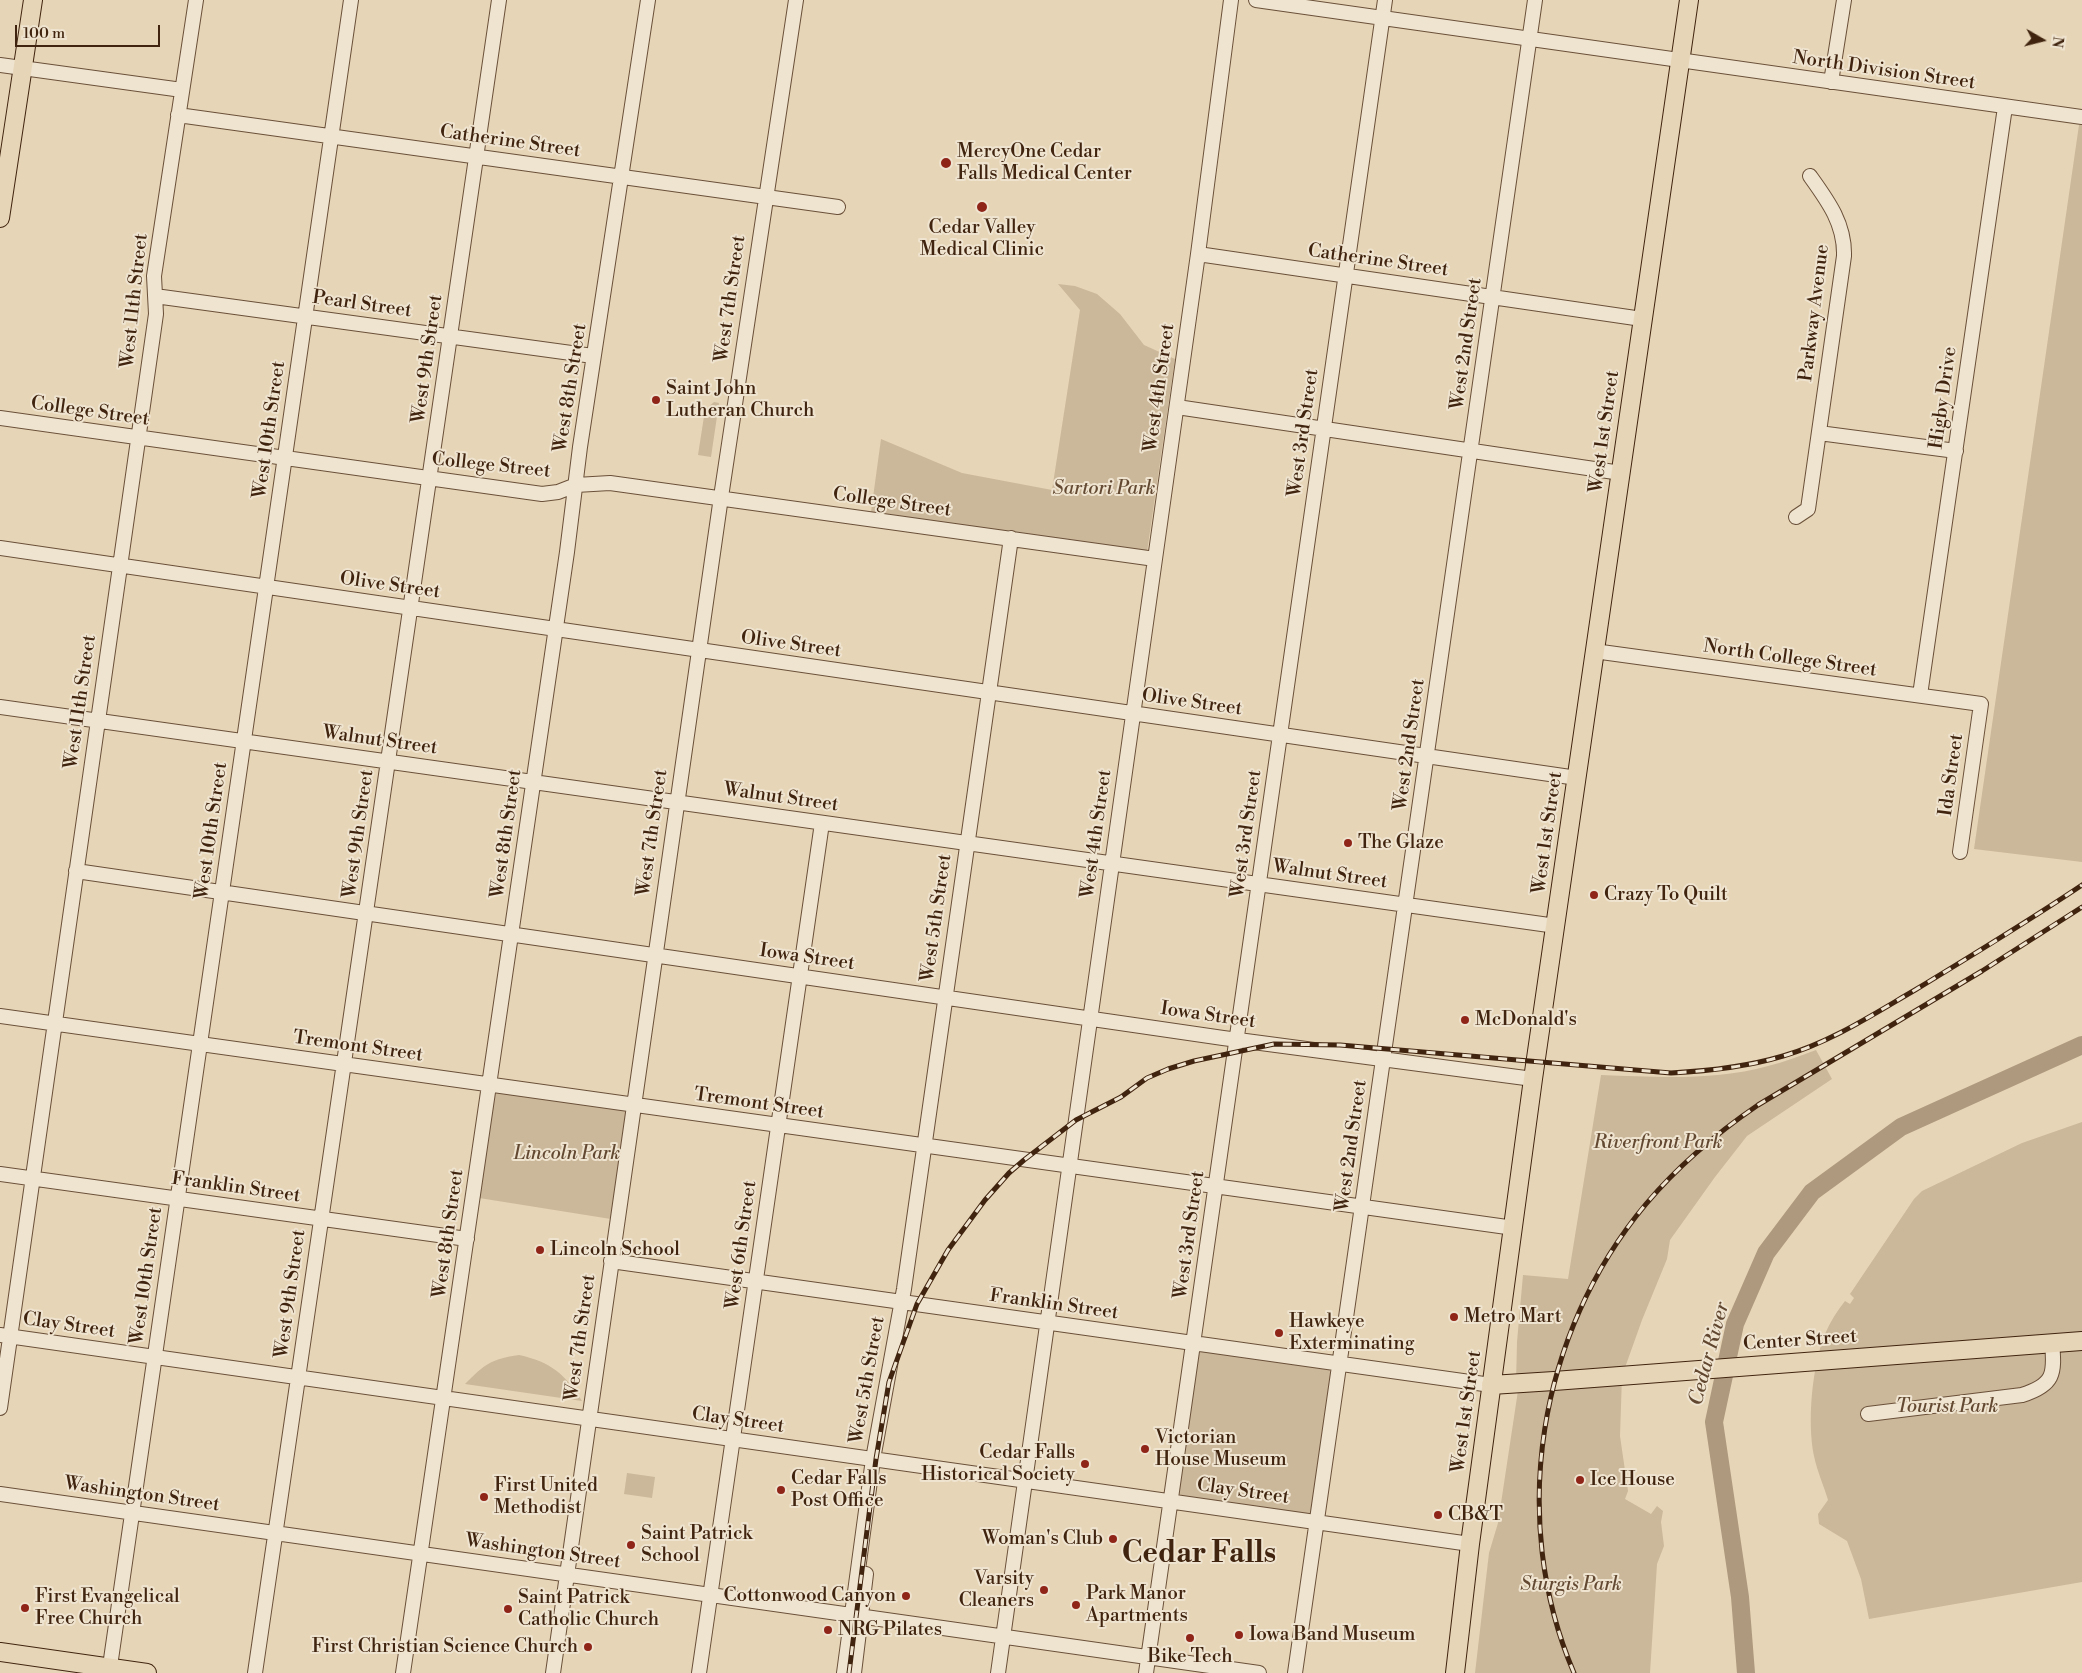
<!DOCTYPE html>
<style>
body{margin:0}
#map{position:relative;width:2082px;height:1673px;overflow:hidden;background:#e7d5b7;font-family:"Libre Bodoni",serif}
canvas{display:block}
.north{position:absolute;left:2017px;top:15px;width:50px;height:50px;-webkit-text-stroke:4px #efe4d0;paint-order:stroke;rotate:98deg;font-size:14px;font-weight:700;line-height:20px;text-align:center;color:#40240f}
.north::after{content:'';display:block;margin:auto;width:18px;height:22px;background:#40240f;clip-path:polygon(50% 0,100% 100%,50% 72%,0 100%)}
.scale{position:absolute;left:15px;top:25px;width:145px;height:22px;box-sizing:border-box;border:2px solid #40240f;border-top:0;padding-left:6px;font-size:15px;line-height:18px;white-space:nowrap;color:#40240f;-webkit-text-stroke:4px #efe4d0;paint-order:stroke}
</style>
<div id="map">
<canvas width="2082" height="1673"></canvas>
<div class="north">N</div>
<div class="scale">100 m</div>
</div>
<script>
const c = document.querySelector('canvas').getContext('2d');
c.lineJoin = 'round';
function fill(path, color) {
  c.fillStyle = color;
  c.fill(path, 'evenodd');
}
function trace(path, color, width, dash) {
  c.strokeStyle = color;
  c.lineWidth = width;
  c.lineCap = dash ? 'butt' : 'round';
  c.setLineDash(dash || []);
  c.stroke(path);
}
function write(font, color, halo, rows, align = 'center') {
  c.font = font + ' "Libre Bodoni",serif';
  c.lineWidth = 4;
  c.setLineDash([]);
  c.textBaseline = 'middle';
  c.strokeStyle = halo;
  c.fillStyle = color;
  for (const [text, x, y, turn = 0] of rows) {
    c.save();
    c.translate(x, y);
    c.rotate((+turn || 0) * Math.PI / 180);
    c.textAlign = isNaN(turn) ? turn : align;
    if (halo) c.strokeText(text, 0, 0);
    c.fillText(text, 0, 0);
    c.restore();
  }
}
fill(new Path2D(`
 M2079,125H2082V862L1974,849Z
 M1058,284L1075,286L1097,294L1120,314L1144,345L1175,359L1147,552L871,512L881,439L962,473L1052,490L1080,310Z
 M714,402L719,403L711,457L698,455L705,410Z
 M1816,1050L1832,1079L1747,1136L1715,1177L1670,1240L1667,1259L1642,1320L1622,1376L1620,1436L1628,1491L1625,1499L1651,1514L1657,1506L1663,1511L1661,1522L1664,1546L1657,1564L1650,1673H1475L1489,1553L1498,1523L1519,1384L1516,1383L1517,1342L1523,1275L1568,1279L1601,1075C1657,1077 1714,1081 1768,1066C1784,1062 1800,1056 1816,1050Z
 M489,1085L633,1105L617,1220L473,1197Z
 M2082,1122V1582L1869,1619L1861,1579L1847,1541L1819,1524L1818,1514L1828,1500C1824,1486 1817,1471 1814,1456C1807,1422 1812,1366 1825,1334C1830,1322 1837,1311 1845,1301L1850,1304L1854,1298L1850,1294L1914,1199L1922,1191L2022,1143Z
 M1193,1343L1340,1363L1317,1521L1170,1501Z
 M519,1355C551,1362 565,1374 582,1401L465,1384C485,1364 491,1359 519,1355Z
 M627,1473L655,1477L652,1498L624,1494Z`), '#cbb79a');
trace(new Path2D(`
 M1746,1673L1740,1597L1714,1422L1735,1324L1766,1253L1812,1192L1901,1127L2082,1045`), '#ae997e', 18);
const minor = new Path2D(`
 M1256,0L2082,117
 M0,65L182,90
 M1831,82L1844,0
 M178,115L838,207
 M1198,254L1642,319
 M155,296L593,356
 M1177,407L1621,473
 M0,418L542,494L558,492L576,485L610,483L1155,559
 M1819,433L1956,451
 M1796,517L1808,509L1844,256C1845,224 1828,201 1810,176
 M0,548L1577,778
 M1594,651L1981,704L1960,852
 M1920,695L2005,107
 M0,707L1556,926
 M76,871L1223,1038L1533,1079
 M0,1016L1514,1228
 M0,1174L467,1239
 M611,1261L1491,1385
 M0,1335L1470,1544
 M0,1408L156,314L154,276L196,0
 M1868,1414L2022,1395C2054,1385 2055,1374 2052,1343
 M0,1494L1259,1673
 M109,1673L351,0
 M255,1673L499,0
 M403,1673L567,552L580,447L648,0
 M553,1673L721,497L796,0
 M699,1673L822,823
 M844,1673L873,1459L904,1289L1011,538
 M854,1673L866,1574
 M998,1673L1198,254L1231,0
 M1146,1673L1385,0
 M1295,1673L1535,0`);
const major = new Path2D(`
 M0,218L33,0
 M1491,1385L1554,1381L2082,1341
 M0,1652L147,1673
 M1455,1673L1470,1544L1533,1079L1689,0`);
trace(minor, '#6a5039', 16);
trace(major, '#40240f', 20);
trace(minor, '#efe4d0', 14);
trace(major, '#e7d5b7', 18);
const rail = new Path2D(`
 M849,1673L876,1459L889,1382L917,1304L948,1250L985,1200L1009,1173L1024,1160L1076,1120L1121,1097L1147,1078L1168,1069L1194,1061L1274,1044L1340,1045L1671,1073C1709,1071 1746,1067 1783,1056C1831,1042 1872,1015 1915,990C1971,956 2027,922 2082,885
 M1574,1673C1508,1519 1538,1333 1646,1204C1678,1166 1717,1133 1758,1105L1982,971L2082,907`);
trace(rail, '#40240f', 5);
trace(rail, '#efe4d0', 3, [9]);
for (const [x, y, r, color] of [
 [946,163,6,"#8f2418"],
 [982,207,6,"#8f2418"],
 [656,400,5,"#8f2418"],
 [1348,843,5,"#8f2418"],
 [1594,895,5,"#8f2418"],
 [1465,1020,5,"#8f2418"],
 [540,1250,5,"#8f2418"],
 [1454,1317,5,"#8f2418"],
 [1279,1333,5,"#8f2418"],
 [1145,1449,5,"#8f2418"],
 [1085,1464,5,"#8f2418"],
 [1580,1480,5,"#8f2418"],
 [781,1490,5,"#8f2418"],
 [484,1497,5,"#8f2418"],
 [1438,1515,5,"#8f2418"],
 [1113,1539,5,"#8f2418"],
 [631,1545,5,"#8f2418"],
 [1044,1590,5,"#8f2418"],
 [906,1596,5,"#8f2418"],
 [1076,1605,5,"#8f2418"],
 [25,1608,5,"#8f2418"],
 [508,1609,5,"#8f2418"],
 [828,1630,5,"#8f2418"],
 [1239,1635,5,"#8f2418"],
 [1190,1638,5,"#8f2418"],
 [588,1647,5,"#8f2418"]
]) {
  const dot = new Path2D();
  dot.arc(x, y, r, 0, 2 * Math.PI);
  c.fillStyle = color;
  c.fill(dot);
  trace(dot, '#efe4d0', 2);
}
write('19px', '#40240f', '#efe4d0', [
 ["North Division Street",1884,71,8],
 ["Catherine Street",510,142,8],
 ["Catherine Street",1378,261,8],
 ["West 7th Street",731,299,-82],
 ["West 11th Street",135,301,-84],
 ["Pearl Street",362,305,8],
 ["Parkway Avenue",1815,313,-83],
 ["West 2nd Street",1467,344,-82],
 ["West 9th Street",428,359,-82],
 ["West 8th Street",571,388,-81],
 ["West 4th Street",1160,388,-82],
 ["Higby Drive",1944,398,-82],
 ["College Street",90,412,8],
 ["West 10th Street",270,430,-82],
 ["West 1st Street",1605,432,-82],
 ["West 3rd Street",1304,433,-82],
 ["College Street",491,466,6],
 ["College Street",892,503,8],
 ["Olive Street",390,586,8],
 ["Olive Street",791,645,8],
 ["North College Street",1790,659,8],
 ["West 11th Street",81,702,-82],
 ["Olive Street",1192,703,8],
 ["Walnut Street",380,741,8],
 ["West 2nd Street",1410,745,-82],
 ["Ida Street",1952,775,-82],
 ["Walnut Street",781,798,8],
 ["West 10th Street",212,831,-82],
 ["West 7th Street",653,833,-82],
 ["West 1st Street",1548,833,-82],
 ["West 9th Street",359,834,-82],
 ["West 8th Street",507,834,-82],
 ["West 4th Street",1097,834,-82],
 ["West 3rd Street",1247,834,-82],
 ["Walnut Street",1330,875,8],
 ["West 5th Street",937,918,-82],
 ["Iowa Street",807,958,8],
 ["Iowa Street",1208,1016,8],
 ["Tremont Street",358,1047,8],
 ["Tremont Street",759,1104,8],
 ["West 2nd Street",1352,1146,-82],
 ["Franklin Street",236,1188,8],
 ["West 8th Street",449,1234,-82],
 ["West 3rd Street",1190,1235,-82],
 ["West 6th Street",742,1245,-82],
 ["West 10th Street",147,1276,-82],
 ["West 9th Street",291,1294,-82],
 ["Franklin Street",1054,1305,8],
 ["Clay Street",69,1326,8],
 ["West 7th Street",581,1338,-82],
 ["Center Street",1800,1341,-4],
 ["West 5th Street",868,1380,-80],
 ["West 1st Street",1467,1412,-82],
 ["Clay Street",738,1421,8],
 ["Clay Street",1243,1492,8],
 ["Washington Street",142,1495,8],
 ["Washington Street",543,1552,8]
]);
write('19px', '#40240f', '#efe4d0', [
 ["MercyOne Cedar",957,152],
 ["Falls Medical Center",957,174],
 ["Cedar Valley",982,228,"center"],
 ["Medical Clinic",982,250,"center"],
 ["Saint John",666,389],
 ["Lutheran Church",666,411],
 ["The Glaze",1358,843],
 ["Crazy To Quilt",1604,895],
 ["McDonald's",1475,1020],
 ["Lincoln School",550,1250],
 ["Metro Mart",1464,1317],
 ["Hawkeye",1289,1322],
 ["Exterminating",1289,1344],
 ["Victorian",1155,1438],
 ["House Museum",1155,1460],
 ["Cedar Falls",1075,1453,"right"],
 ["Historical Society",1075,1475,"right"],
 ["Cedar Falls",791,1479],
 ["Post Office",791,1501],
 ["Ice House",1590,1480],
 ["First United",494,1486],
 ["Methodist",494,1508],
 ["CB&T",1448,1515],
 ["Saint Patrick",641,1534],
 ["School",641,1556],
 ["Woman's Club",1103,1539,"right"],
 ["Varsity",1034,1579,"right"],
 ["Cleaners",1034,1601,"right"],
 ["Park Manor",1086,1594],
 ["Apartments",1086,1616],
 ["Cottonwood Canyon",896,1596,"right"],
 ["First Evangelical",35,1597],
 ["Free Church",35,1619],
 ["Saint Patrick",518,1598],
 ["Catholic Church",518,1620],
 ["NRG Pilates",838,1630],
 ["Iowa Band Museum",1249,1635],
 ["First Christian Science Church",578,1647,"right"],
 ["Bike Tech",1190,1657,"center"]
], 'left');
write('italic 19px', '#634932', '#efe4d0', [
 ["Sartori Park",1104,489],
 ["Riverfront Park",1658,1143],
 ["Lincoln Park",567,1154],
 ["Tourist Park",1947,1407],
 ["Sturgis Park",1571,1585]
]);
write('italic 20px', '#614730', '#efe4d0', [
 ["Cedar River",1710,1354,-75]
]);
write('bold 29px', '#40240f', '#efe4d0', [
 ["Cedar Falls",1199,1555]
]);
</script>
